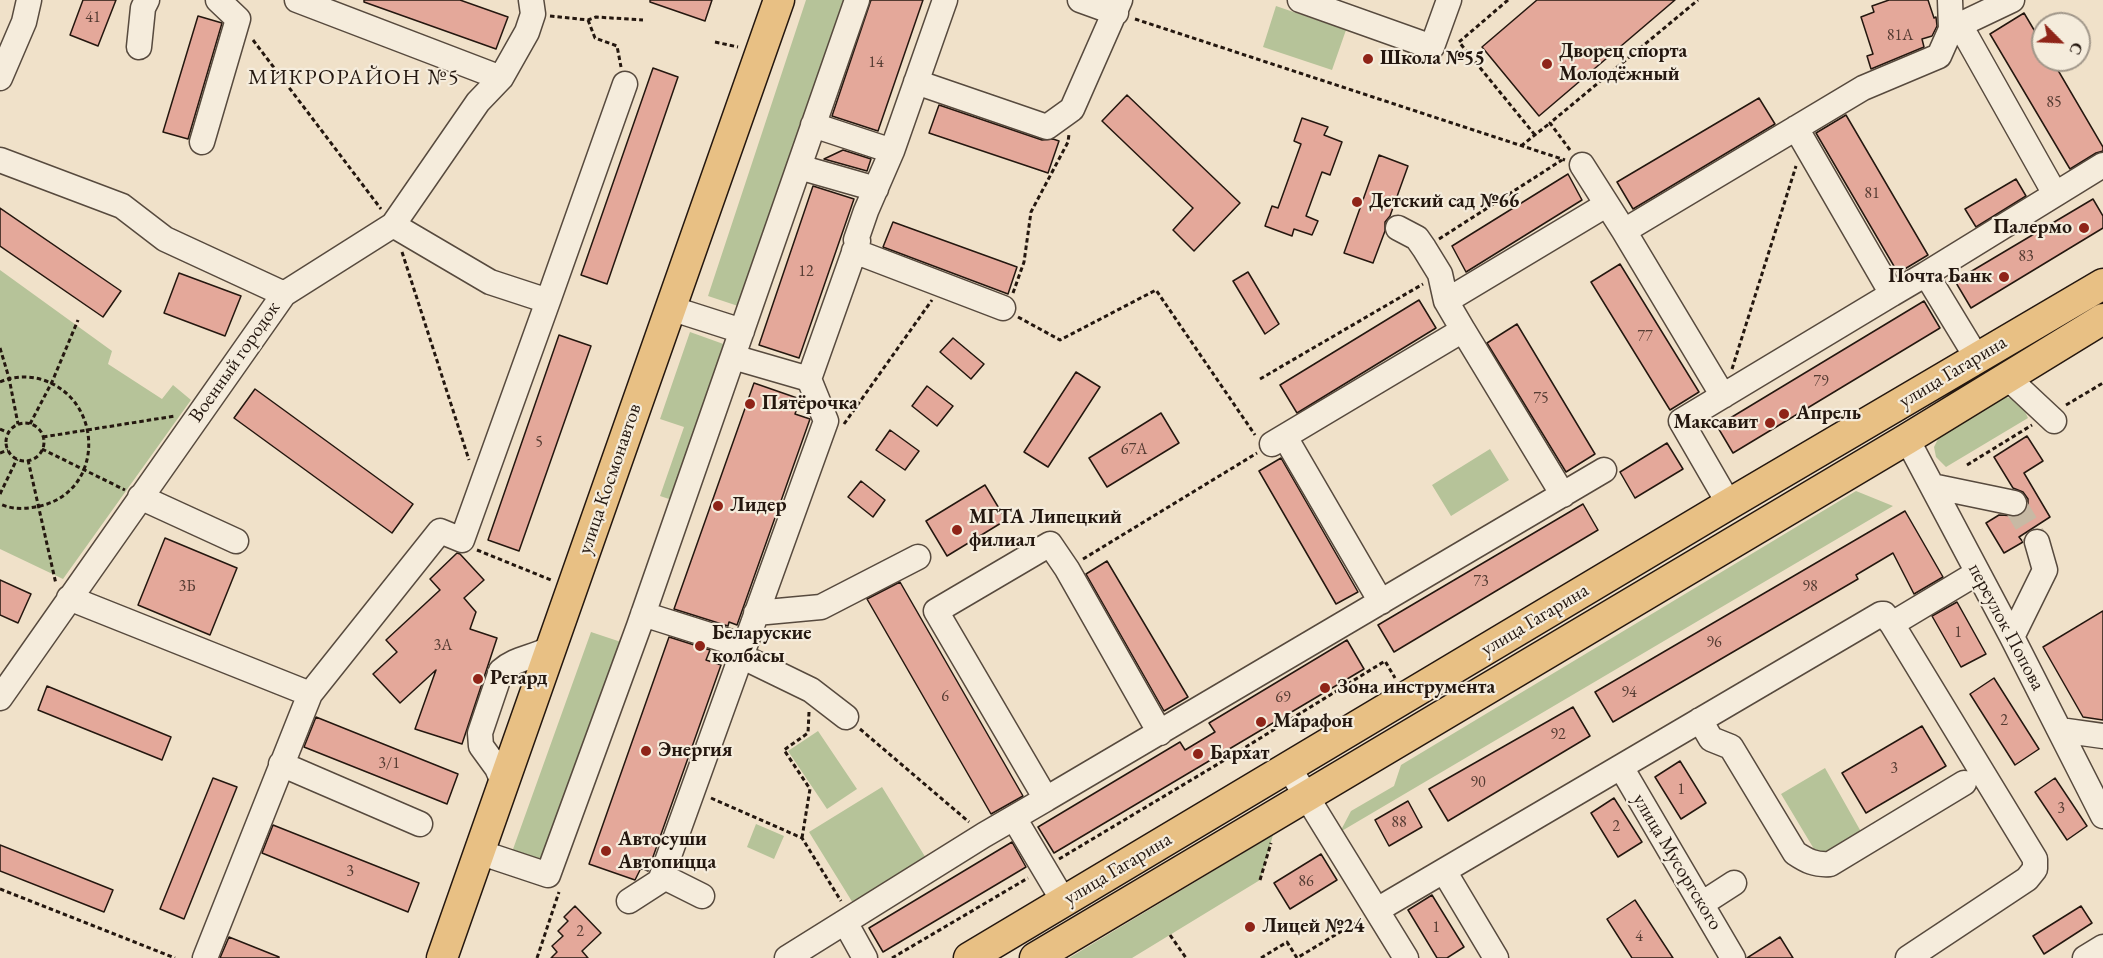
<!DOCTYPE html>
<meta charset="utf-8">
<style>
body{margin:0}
#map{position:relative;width:2103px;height:958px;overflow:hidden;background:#f0e1c9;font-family:"EB Garamond",serif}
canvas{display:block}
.north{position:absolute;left:2031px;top:12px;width:60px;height:60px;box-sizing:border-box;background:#f5ecdc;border:2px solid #a1978a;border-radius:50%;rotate:114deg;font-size:16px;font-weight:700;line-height:24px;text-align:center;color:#24170f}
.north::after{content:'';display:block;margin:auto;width:21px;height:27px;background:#8f2418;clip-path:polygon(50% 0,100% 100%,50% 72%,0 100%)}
</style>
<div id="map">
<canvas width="2103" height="958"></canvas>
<div class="north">С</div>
</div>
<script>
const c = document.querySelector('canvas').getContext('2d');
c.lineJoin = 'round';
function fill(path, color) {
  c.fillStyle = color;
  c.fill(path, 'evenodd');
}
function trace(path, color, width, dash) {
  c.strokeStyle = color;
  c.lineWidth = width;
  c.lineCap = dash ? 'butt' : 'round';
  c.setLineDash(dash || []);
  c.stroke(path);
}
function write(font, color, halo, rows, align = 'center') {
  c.font = font + ' "EB Garamond",serif';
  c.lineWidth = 4.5;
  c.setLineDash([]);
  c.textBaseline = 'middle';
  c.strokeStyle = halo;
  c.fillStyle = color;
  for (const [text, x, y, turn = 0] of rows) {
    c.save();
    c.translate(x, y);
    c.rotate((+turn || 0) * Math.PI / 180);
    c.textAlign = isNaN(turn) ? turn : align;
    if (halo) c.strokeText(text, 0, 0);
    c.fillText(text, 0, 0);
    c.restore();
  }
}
fill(new Path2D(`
 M806,0H845L741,307L708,296Z
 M1276,6L1346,30L1332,70L1263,47Z
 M0,270L112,351L108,364L162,399L173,385L191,400L63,579L0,549Z
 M690,332L729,346L675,501L660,496L684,427L660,419Z
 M2003,396L2020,401L2028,418L1946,467L1936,457L1934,447L1942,431Z
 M1490,449L1509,480L1451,516L1432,485Z
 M1856,491L1893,506L1340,832L1351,811L1394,786L1401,765Z
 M591,632L624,643L545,864L512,852Z
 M818,731L857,789L827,809L788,751Z
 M1825,768L1864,837L1831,855L1814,849L1781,794Z
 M882,787L929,863L856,908L809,832Z
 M756,824L784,836L774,859L747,847Z
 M1273,835L1260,880L1132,958H1069Z`), '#b6c399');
const building = new Path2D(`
 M83,0H116L98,46L70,35Z
 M364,0H460L508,17L496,49L364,2Z
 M650,0H712L705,21L650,2Z
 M871,0H923L878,131L832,116Z
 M1537,0H1675L1539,116L1482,47Z
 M1889,0H1928L1934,18L1936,17L1937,26L1932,36L1922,39L1924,47L1871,69L1867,56L1873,54L1861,17L1874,12L1872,6Z
 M2024,13L2043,45V60H2052L2103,147V151L2096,153L2070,169L1990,34Z
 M198,16L222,23L188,139L163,132Z
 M653,68L678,77L607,284L581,275Z
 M1127,95L1240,203L1194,251L1173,230L1193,208L1102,121Z
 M1759,98L1775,124L1633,209L1617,182Z
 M939,105L1042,140L1053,139L1059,141L1048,173L929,133Z
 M1846,115L1928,255L1898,273L1816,133Z
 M1302,118L1328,127L1324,135L1342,142L1330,175L1322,172L1306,216L1318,221L1312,235L1294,229L1292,236L1265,226L1272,206L1278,208L1301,144L1294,141Z
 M843,150L871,159L867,171L824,159Z
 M1379,155L1408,166L1390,216L1385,222V231L1373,263L1344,253Z
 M1568,174L1582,200L1466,272L1452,246Z
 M2016,179L2026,196L1976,227L1965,209Z
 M813,186L854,199L799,358L759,345Z
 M2093,199L2103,216V228L1971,308L1955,281Z
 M0,208L121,291L103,317L0,246Z
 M893,222L1017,267L1008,294L883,247Z
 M1620,264L1699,392L1670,410L1591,282Z
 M1248,272L1279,324L1265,334L1233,281Z
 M179,273L241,296L225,336L164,313Z
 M1419,300L1436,328L1297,413L1280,385Z
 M1924,301L1940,328L1733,453L1717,426Z
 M1517,324L1595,454L1566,472L1487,343Z
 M559,335L591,346L519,551L488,540Z
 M953,338L984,364L971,379L940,352Z
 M1076,372L1100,387L1048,467L1024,452Z
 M754,383L800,399L795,414L810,419L737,625L729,622L728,626L674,609Z
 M927,386L953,406L937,426L912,406Z
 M255,389L413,504L392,533L234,418Z
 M1161,413L1179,443L1107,487L1089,458Z
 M890,430L919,451L905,470L876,450Z
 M2027,436L2043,461L2024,473L2050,517L2019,537L2023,542L2004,553L1986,523L1999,515L2019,516L2025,512L2028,505V499L2023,492L2013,488L1994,457Z
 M1667,443L1683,469L1635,498L1620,472Z
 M1281,458L1358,592L1336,604L1259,471Z
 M861,481L885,500L873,517L848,497Z
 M985,485L1006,520L947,556L926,521Z
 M1583,504L1598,530L1394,652L1378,625Z
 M1905,511L1943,577L1914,594L1893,553L1856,575L1858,579L1613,722L1595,692Z
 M165,538L237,568L210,635L138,605Z
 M457,553L460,554L484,580L464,598L476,612L470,629L497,638L462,744L415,729L436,670L400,703L373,674L397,652L386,640L440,590L430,579Z
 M1107,561L1188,697L1164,711L1086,574Z
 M0,580L31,594L18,623L0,615Z
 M900,582L1023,796L991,814L867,599Z
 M1957,602L1986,654L1961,667L1932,616Z
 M2103,611V720L2083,717L2043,647Z
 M669,637L710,650L706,660L721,665L648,871L641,868L635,880L589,864Z
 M1347,640L1364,669L1054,853L1038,827L1180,742L1185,750L1215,732L1209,723Z
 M1994,678L2039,749L2015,765L1970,694Z
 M47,686L171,737L162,760L38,710Z
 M1573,707L1590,736L1448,821L1429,789Z
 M316,717L458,774L447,804L304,747Z
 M1922,726L1946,766L1866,813L1842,773Z
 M1680,761L1706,803L1681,819L1655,777Z
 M213,778L237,787L184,919L160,909Z
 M2055,778L2087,826L2067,840L2035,792Z
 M1614,798L1642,842L1618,857L1591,813Z
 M1408,801L1422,827L1389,846L1375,820Z
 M273,825L419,883L408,912L262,853Z
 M1012,842L1026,867L883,952L869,928Z
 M0,845L113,890L104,912L0,871Z
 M1321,854L1337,880L1290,909L1274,883Z
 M1432,895L1464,947L1447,958H1437L1408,910Z
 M1635,900L1673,958H1632L1607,919Z
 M575,906L601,933L582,951L588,958H551L557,952L552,946L563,936L558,931L568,921L564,917Z
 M2081,906L2092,923L2044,954L2033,936Z
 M229,937L279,957V958H220Z
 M1780,937L1793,958H1747Z`);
fill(building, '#e4a89a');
trace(building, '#24170f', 1.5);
trace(new Path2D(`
 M2014,503L2037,542`), '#c7b9a4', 24, [24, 12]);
const minor = new Path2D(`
 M297,0L501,78
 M1080,0L1116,13
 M1300,0L1432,47L1449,0
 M1960,25L2055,194
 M1951,29L2012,0
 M139,47L143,8L147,0
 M0,78L24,22L29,0
 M916,82L1047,127L1072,109L1120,0
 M813,125L892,151
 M1796,128L1892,294L1926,274L1977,358
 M202,142L238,19L218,0
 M0,160L122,206L165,239L284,294
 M1582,165L1624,231L1723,396
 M799,167L876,189
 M1398,228L1417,238L1424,248L1440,274L1446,301
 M1624,231L1863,88L1939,56L1951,29L1950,0
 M854,251L1003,308
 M1926,274L2103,165
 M548,301L625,84
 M670,308L742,331
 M1463,330L1563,495
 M733,357L809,379
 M2008,378L2054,421
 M1285,437L1381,602
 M1907,439L2012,637L2103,816
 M1272,444L1463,330L1446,301L1606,205
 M1932,486L2014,503
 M140,497L236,541
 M1729,504L1681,421L1892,294
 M69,598L310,694L205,958
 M756,613L821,607L918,557
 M643,614L744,646
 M1892,624L2035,859V869L2027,879L1908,958
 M2012,637L2045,570L2037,542
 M741,656L811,690L846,717
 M310,694L440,531L462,540L548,301L490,282L393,225
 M0,698L284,294L393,225L478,102L501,78L527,32L533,14L531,0
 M1700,720L1711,739L1731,747L1795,853C1807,861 1815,865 1830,864L1964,783
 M2060,730L2103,736
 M1160,733L1067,569L1050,544L936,611L1046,799C1232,690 1418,580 1604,470
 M281,764L420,824
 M1621,767L1733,958
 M1289,768L1406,958
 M503,782L497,768L481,746L480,733L501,671C515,658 533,658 551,648
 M1014,818L1064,902
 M479,852L548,875L639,626L857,0
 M1444,871L1496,958
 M662,876L702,896
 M629,901L660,881L826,421L809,379L858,241L856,240L866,211L892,151L945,0
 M1703,903L1734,883
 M1377,910L1881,614H1884L1892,624L1977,573
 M845,922L865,958
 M787,958L984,835L1046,799
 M2085,958L2103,947`);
const major = new Path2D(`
 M442,958L779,0
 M969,958L1729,504L2103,284
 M1035,958L1907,439L2103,319`);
trace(minor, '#574a3e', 27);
trace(major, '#24170f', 33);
trace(new Path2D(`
 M1508,0L1459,42L1535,135
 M550,16L588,20L596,17L643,20
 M1135,19L1565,160
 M588,20L595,38L617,46L621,67
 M253,40L381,209
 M715,42L738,47
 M1521,146L1550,123
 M1570,150L1550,123L1698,0
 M1439,239L1562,160
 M402,252L469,460
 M1013,293L1024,262L1031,212L1068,142L1069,134
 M1018,317L1060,340L1156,290L1255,435
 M0,348L9,378L18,424
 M1732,369L1796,166
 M1260,379L1423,284
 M0,382C13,376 27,376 40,379C104,397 106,491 40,506C27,509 13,510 0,504
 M2066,405L2103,383
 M6 442a19 19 0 1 1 38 0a19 19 0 1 1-38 0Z
 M30,424L52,382L78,320
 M844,424L932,300
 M0,429L9,433
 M43,437L175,416
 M42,449L125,490
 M0,453L8,450
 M28,460L56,584
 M1967,465L2032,425
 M0,494L17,459
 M477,550L551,580
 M1083,559L1257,453
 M860,729L969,822
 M711,798L802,838L841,901
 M802,838L810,789L784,750L808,733L809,712
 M1059,859L1228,758L1385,661L1395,678
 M1260,880L1271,843
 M0,889L175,958
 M1170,935L1186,958
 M537,958L559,892
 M892,958L1028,878
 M1261,958L1287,942L1297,958L1360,920`), '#24170f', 3, [4.5, 3]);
trace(minor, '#f5ecdc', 24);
trace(major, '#e8c084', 30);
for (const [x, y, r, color] of [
 [1368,59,6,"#8f2418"],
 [1547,64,6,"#8f2418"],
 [1357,202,6,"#8f2418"],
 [2084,228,6,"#8f2418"],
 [2004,277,6,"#8f2418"],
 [750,404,6,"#8f2418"],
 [1784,414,6,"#8f2418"],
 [1770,423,6,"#8f2418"],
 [718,506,6,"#8f2418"],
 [957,530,6,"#8f2418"],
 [700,646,6,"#8f2418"],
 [478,679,6,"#8f2418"],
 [1325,688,6,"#8f2418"],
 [1261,722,6,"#8f2418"],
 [646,751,6,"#8f2418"],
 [1198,754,6,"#8f2418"],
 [606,851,6,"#8f2418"],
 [1250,927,6,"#8f2418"]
]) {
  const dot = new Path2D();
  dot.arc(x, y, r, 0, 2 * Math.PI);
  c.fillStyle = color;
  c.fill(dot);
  trace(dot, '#f5ecdc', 2);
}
write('16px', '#543b32', null, [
 ["41",93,18],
 ["81А",1900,36],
 ["14",876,63],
 ["85",2054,103],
 ["81",1872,194],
 ["83",2026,257],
 ["12",806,272],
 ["77",1645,337],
 ["79",1821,382],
 ["75",1541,399],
 ["5",539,443],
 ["67А",1134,450],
 ["73",1481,582],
 ["3Б",187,587],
 ["98",1810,587],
 ["1",1958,633],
 ["96",1714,643],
 ["3А",443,646],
 ["94",1629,693],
 ["6",945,697],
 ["69",1283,698],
 ["2",2004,721],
 ["92",1558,735],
 ["3/1",389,764],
 ["3",1894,769],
 ["90",1478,783],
 ["1",1681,790],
 ["3",2061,809],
 ["88",1399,823],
 ["2",1616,827],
 ["3",350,872],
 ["86",1306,882],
 ["1",1436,928],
 ["2",580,932],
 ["4",1639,937]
]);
write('bold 20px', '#24170f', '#f5ecdc', [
 ["Дворец спорта",1559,52],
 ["Молодёжный",1559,75],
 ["Школа №55",1380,59],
 ["Детский сад №66",1369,202],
 ["Палермо",2072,228,"right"],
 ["Почта Банк",1992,277,"right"],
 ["Пятёрочка",762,404],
 ["Апрель",1796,414],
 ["Максавит",1758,423,"right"],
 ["Лидер",730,506],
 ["МГТА Липецкий",969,518],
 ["филиал",969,541],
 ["Беларуские",712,634],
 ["колбасы",712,657],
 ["Регард",490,679],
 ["Зона инструмента",1337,688],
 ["Марафон",1273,722],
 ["Энергия",658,751],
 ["Бархат",1210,754],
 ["Автосуши",618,840],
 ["Автопицца",618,863],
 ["Лицей №24",1262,927]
], 'left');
write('20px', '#24170f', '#f5ecdc', [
 ["Военный городок",235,362,-55],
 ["улица Гагарина",1953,372,-31],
 ["улица Космонавтов",610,479,-71],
 ["улица Гагарина",1535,620,-31],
 ["переулок Попова",2006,627,62],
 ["улица Мусоргского",1677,862,59],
 ["улица Гагарина",1118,869,-31]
]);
c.letterSpacing = '1.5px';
write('22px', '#24170f', '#f5ecdc', [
 ["МИКРОРАЙОН №5",354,78]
]);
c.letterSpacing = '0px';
</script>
